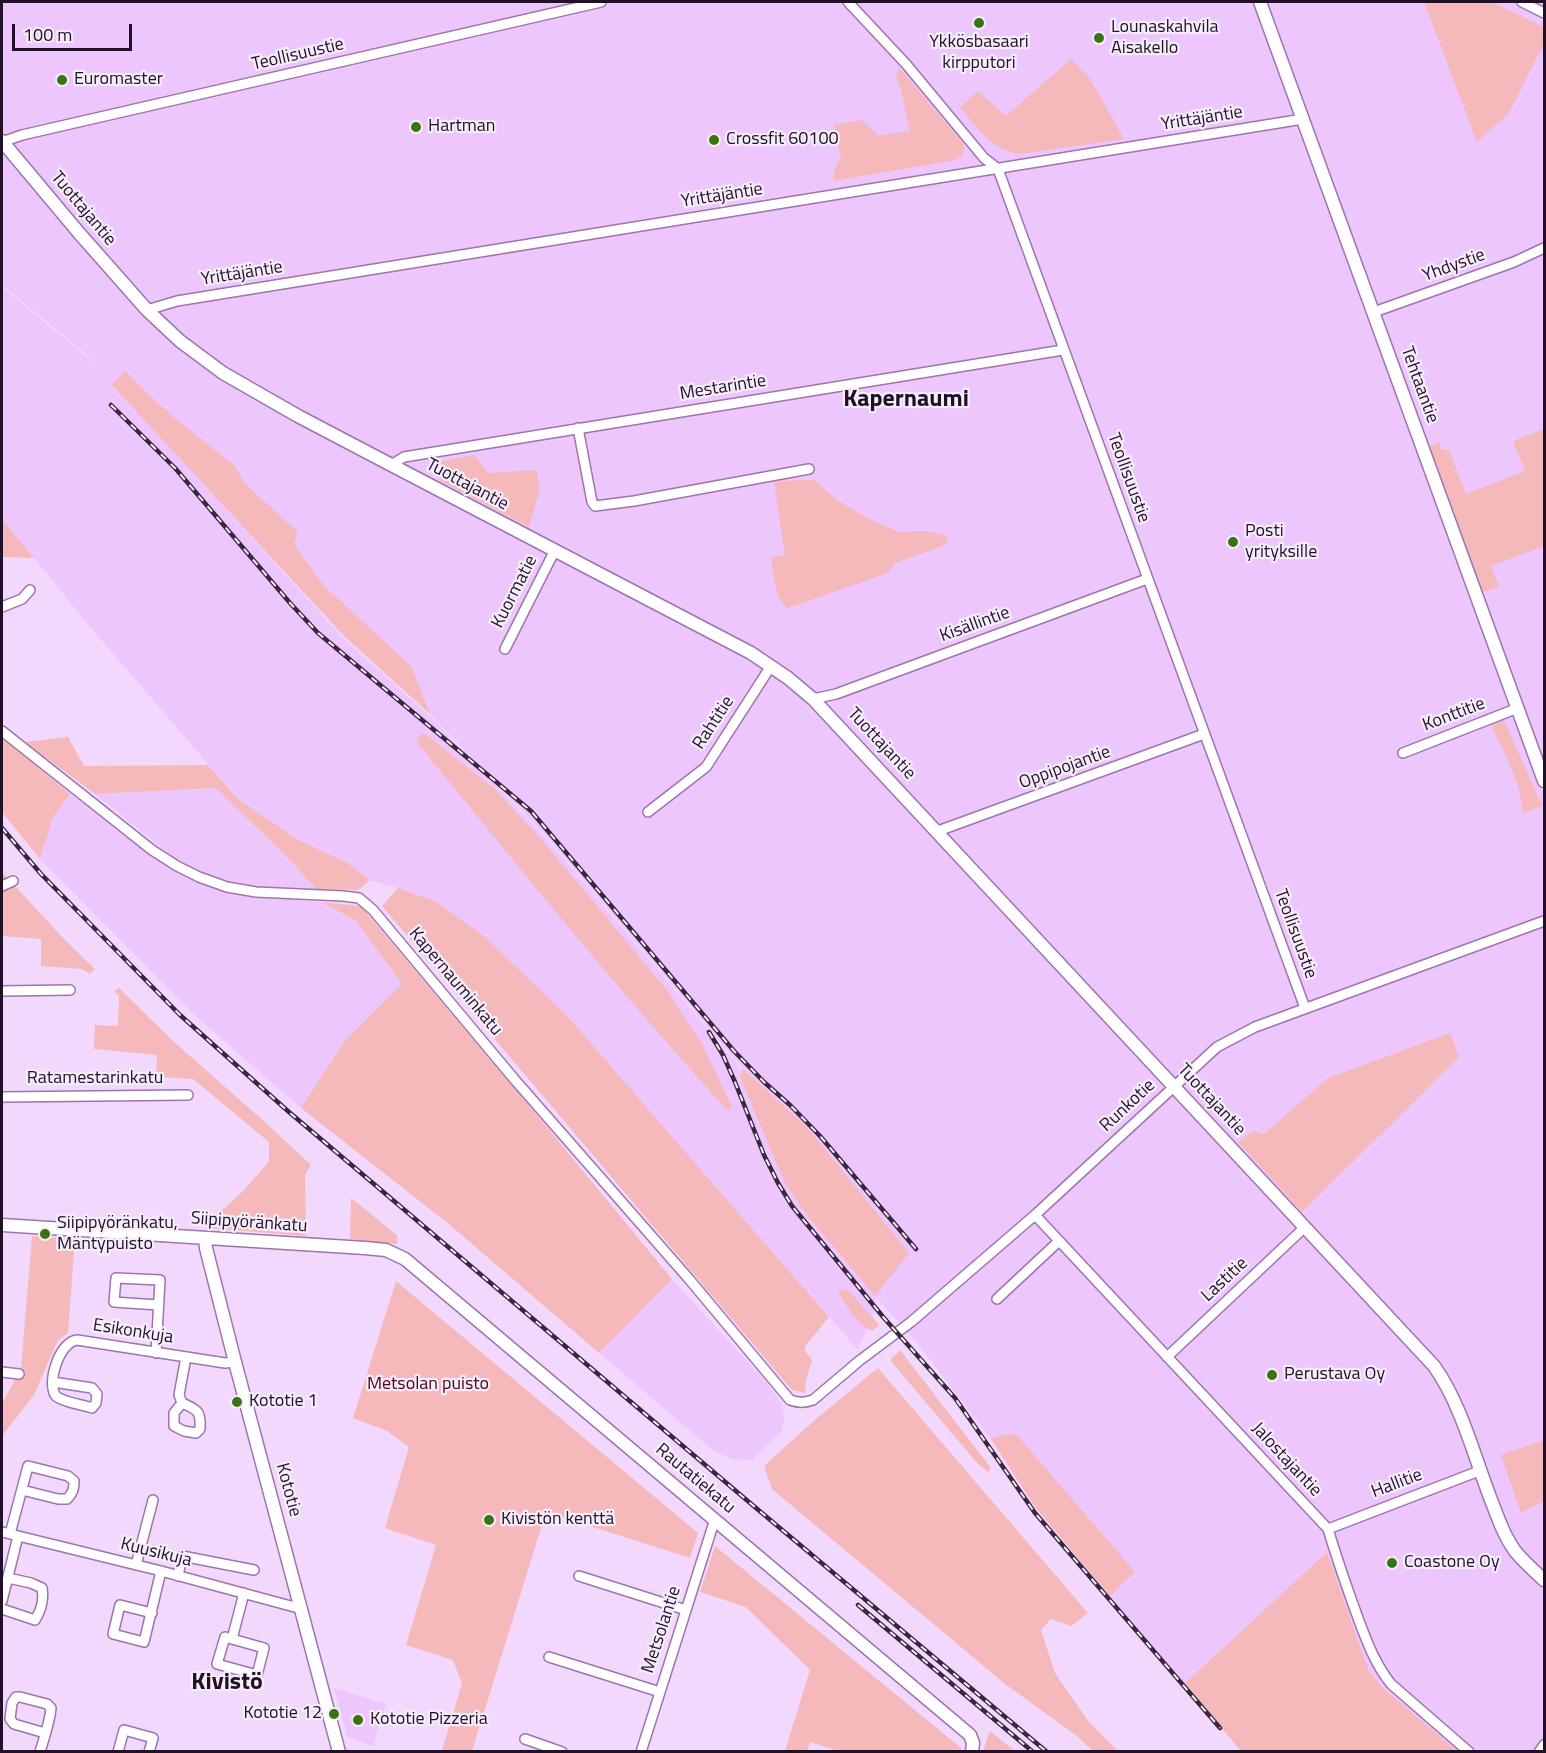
<!DOCTYPE html>
<meta charset="utf-8">
<style>
body{margin:0}
#map{position:relative;width:1546px;height:1753px;overflow:hidden;background:#f3d8fe;font-family:"Titillium Web",sans-serif}
canvas{display:block}
.frame{position:absolute;inset:0;border:3px solid #211027;pointer-events:none}
.scale{position:absolute;left:12px;top:24px;width:120px;height:27px;box-sizing:border-box;border:3px solid #211027;border-top:0;padding-left:8px;font-size:18px;line-height:21px;white-space:nowrap;color:#211027;-webkit-text-stroke:4px #f6edfa;paint-order:stroke}
</style>
<div id="map">
<canvas width="1546" height="1753"></canvas>
<div class="frame"></div>
<div class="scale">100 m</div>
</div>
<script>
const c = document.querySelector('canvas').getContext('2d');
c.lineJoin = 'round';
function fill(path, color) {
  c.fillStyle = color;
  c.fill(path, 'evenodd');
}
function trace(path, color, width, dash) {
  c.strokeStyle = color;
  c.lineWidth = width;
  c.lineCap = dash ? 'butt' : 'round';
  c.setLineDash(dash || []);
  c.stroke(path);
}
function write(font, color, halo, rows, align = 'center') {
  c.font = font + ' "Titillium Web",sans-serif';
  c.lineWidth = 4.5;
  c.setLineDash([]);
  c.textBaseline = 'middle';
  c.strokeStyle = halo;
  c.fillStyle = color;
  for (const [text, x, y, turn = 0] of rows) {
    c.save();
    c.translate(x, y);
    c.rotate((+turn || 0) * Math.PI / 180);
    c.textAlign = isNaN(turn) ? turn : align;
    if (halo) c.strokeText(text, 0, 0);
    c.fillText(text, 0, 0);
    c.restore();
  }
}
fill(new Path2D(`
 M2,2H1544V1751H1457L1383,1688L1369,1671L1327,1552L1184,1684L1035,1507L991,1439L917,1343L876,1297L873,1318L857,1349L569,1018L435,901L398,888L370,880L348,863L298,840L237,798L86,622L2,519V287L87,357L98,369L87,355L2,285ZM214,496L345,637L430,714L548,838L743,1069L807,1127L742,1070L547,839L429,715L344,639Z
 M216,788L290,860L316,889L257,887L226,880L201,872L178,861L95,794Z
 M70,794L170,869L196,882L244,896L322,902L356,921L402,984L346,1039L301,1108L191,1012L40,859L53,817Z
 M672,1279L767,1383L781,1403L785,1418L781,1432L752,1460L732,1459L715,1452L599,1353Z
 M334,1688L386,1704L373,1746L347,1737Z`), '#edc6fd');
fill(new Path2D(`
 M1424,2H1492L1544,27V43L1509,113L1477,142Z
 M1071,59L1090,79L1124,139L1021,154C990,150 979,129 960,107L978,91L1006,116Z
 M899,68L962,142L964,148L963,155L955,160L834,181V170L841,157L834,125L862,120L878,136L910,131L901,90L896,77Z
 M125,371L166,411L235,466L245,484L298,532L294,544L324,586L411,666L430,714L345,637L112,385Z
 M1544,429V546L1491,566L1499,587L1483,592L1427,447L1440,442L1441,450H1449L1466,494L1525,471L1513,441Z
 M474,455L488,473L536,470L540,489L529,527L439,480L435,468L438,462Z
 M798,480H814L837,500L871,520L899,532L926,531L948,536L946,545L895,563L888,573L788,608C773,596 774,575 771,557L785,555L774,482Z
 M2,519L34,558L2,557Z
 M1504,720L1542,806L1523,813C1521,782 1504,753 1491,725Z
 M423,732L496,790L542,840L666,989L702,1044L732,1107L728,1111C619,992 518,866 416,741Z
 M2,737L70,794L53,817L40,859L2,812Z
 M68,737L84,766L208,765L237,798L298,840L348,863L370,880L358,890L316,889L290,860L216,788L95,794L25,742Z
 M2,872L65,940L95,969L90,974L82,969L41,966V939L2,936Z
 M398,888L435,901L486,938L569,1018L829,1317L806,1345L804,1350L812,1360L806,1380L805,1393L792,1390L382,906Z
 M322,902L361,906L541,1120L672,1279L599,1353L450,1225L301,1108L346,1039L402,984L356,921Z
 M119,988L173,1041L266,1123L311,1165L305,1175L306,1236L210,1228V1218C234,1204 251,1182 269,1161V1142L193,1079L156,1077L157,1055L94,1049L95,1025L118,1026L119,996L114,991Z
 M1450,1033L1459,1057L1302,1212L1238,1142L1253,1131L1264,1134L1328,1078Z
 M743,1069L807,1127L909,1253L875,1296L806,1214L784,1181L740,1077Z
 M351,1198L397,1235V1244L350,1239Z
 M32,1236L75,1239L68,1333L58,1340L34,1395L2,1436V1404L21,1368Z
 M396,1281L698,1533L690,1558L546,1512L472,1751H442L462,1683L453,1660L406,1645L436,1545L385,1528L409,1447L387,1431L353,1418Z
 M842,1289L850,1292L879,1325L872,1331C855,1323 848,1307 838,1292Z
 M900,1350L991,1468L988,1472L977,1463L890,1360Z
 M878,1368L1088,1613L1071,1626L1051,1619L1041,1630L1055,1673L1089,1722L1118,1751H1093L1077,1736L1005,1684L772,1489L764,1466L817,1418Z
 M1016,1434L1135,1572L1110,1596L1035,1507L991,1439L1003,1435Z
 M1544,1440V1501L1521,1513L1501,1455Z
 M715,1546L961,1748L960,1751H838L810,1742L807,1751H785L810,1670L746,1607L700,1592Z
 M1327,1552L1369,1671L1383,1688L1457,1751H1241L1184,1684Z
 M990,1731L1015,1751H983Z`), '#f5b9bb');
const minor = new Path2D(`
 M848,2L906,64L984,158L998,169L1305,1008
 M1522,2L1544,13
 M2,142L22,135L601,2
 M147,310L177,301L1303,119
 M1374,312L1514,262L1544,248
 M578,428L592,502L595,506L634,501L809,469
 M391,465L404,457L1063,350
 M2,607L22,599L30,590
 M505,649L555,550
 M813,699L836,694L1147,579
 M2,731L152,850L177,866L199,877L227,887L256,892L343,896L359,898L373,910L515,1080L689,1279L790,1400C799,1403 804,1403 813,1400L859,1361L911,1322L1035,1215L1217,1047L1255,1027L1544,921
 M1403,753L1518,708
 M648,812L706,767L771,666
 M938,831L1204,734
 M2,886L13,881
 M2,991L70,990
 M2,1097L188,1095
 M1035,1215L1328,1529C1337,1559 1347,1588 1358,1618C1367,1642 1375,1664 1391,1684L1469,1752
 M997,1299L1059,1241
 M156,1353L160,1280L116,1278L114,1302L158,1305
 M1167,1357L1305,1227
 M2,1372L19,1374
 M53,1382L92,1388L97,1394L96,1403L92,1408C84,1405 62,1402 56,1396C46,1384 59,1342 77,1340L225,1363L235,1362
 M182,1403C198,1410 201,1411 200,1429L196,1433L184,1431L174,1426V1413L182,1403L179,1395L186,1357
 M1328,1529L1479,1471
 M2,1532L161,1571L302,1609
 M10,1534L28,1466L68,1476L74,1481C74,1489 73,1493 67,1499H58L22,1490
 M136,1565L153,1500
 M178,1576L182,1556L254,1570
 M579,1576L686,1610
 M2,1601L18,1536
 M2,1609L35,1620C42,1609 44,1600 42,1588L31,1583L8,1578
 M152,1613L120,1605L113,1634L144,1642L161,1571
 M232,1639L264,1648L257,1675L217,1664L225,1637L232,1639L244,1593
 M549,1657L660,1692
 M525,1739L562,1752
 M40,1752C44,1738 50,1722 51,1708L47,1704L20,1697H16L12,1703L10,1719L14,1724L45,1733
 M118,1752L124,1730L153,1738L149,1752
 M641,1752L715,1519
 M1539,1752L1544,1745`);
const tertiary = new Path2D(`
 M1260,2L1544,781
 M2,141L79,233L147,310L180,341L223,373L298,416L378,458L751,653L788,678L813,699L1434,1366C1462,1405 1475,1460 1493,1505C1499,1521 1505,1537 1515,1551C1524,1562 1534,1571 1544,1580
 M2,1225L365,1248L386,1250L405,1259L970,1735L973,1743L972,1752
 M205,1238L206,1248L235,1362L339,1752`);
trace(minor, '#9d74ad', 12);
trace(tertiary, '#9d74ad', 15);
trace(minor, '#fff', 9);
trace(tertiary, '#fff', 12);
const rail = new Path2D(`
 M111,405L175,468L290,603L318,633L531,811L734,1051L764,1082L790,1105L820,1136L916,1249
 M2,828L41,874L180,1015L289,1112L756,1508L1047,1752
 M709,1032L723,1055L735,1082L764,1155L778,1183L792,1206L884,1318L955,1398L1035,1513L1220,1728
 M858,1605L1033,1752`);
trace(rail, '#392740', 4.5);
trace(rail, '#f6edfa', 2, [7]);
for (const [x, y, r, color] of [
 [979,23,6,"#38750e"],
 [1099,38,6,"#38750e"],
 [62,80,6,"#38750e"],
 [416,127,6,"#38750e"],
 [714,140,6,"#38750e"],
 [1233,542,6,"#38750e"],
 [45,1234,6,"#38750e"],
 [1272,1375,6,"#38750e"],
 [237,1402,6,"#38750e"],
 [489,1520,6,"#38750e"],
 [1392,1563,6,"#38750e"],
 [334,1714,6,"#38750e"],
 [358,1720,6,"#38750e"]
]) {
  const dot = new Path2D();
  dot.arc(x, y, r, 0, 2 * Math.PI);
  c.fillStyle = color;
  c.fill(dot);
  trace(dot, '#f6edfa', 2);
}
write('18px', '#211027', '#f6edfa', [
 ["Lounaskahvila",1111,28],
 ["Aisakello",1111,49],
 ["Ykkösbasaari",979,43,"center"],
 ["kirpputori",979,64,"center"],
 ["Euromaster",74,80],
 ["Hartman",428,127],
 ["Crossfit 60100",726,140],
 ["Posti",1245,532],
 ["yrityksille",1245,553],
 ["Siipipyöränkatu,",57,1224],
 ["Mäntypuisto",57,1245],
 ["Perustava Oy",1284,1375],
 ["Kototie 1",249,1402],
 ["Kivistön kenttä",501,1520],
 ["Coastone Oy",1404,1563],
 ["Kototie 12",322,1714,"right"],
 ["Kototie Pizzeria",370,1720]
], 'left');
write('18px', '#211027', '#f6edfa', [
 ["Teollisuustie",298,55,-13],
 ["Yrittäjäntie",1202,119,-9],
 ["Yrittäjäntie",722,196,-9],
 ["Tuottajantie",83,209,50],
 ["Yhdystie",1454,266,-20],
 ["Yrittäjäntie",242,274,-9],
 ["Tehtaantie",1419,385,70],
 ["Mestarintie",723,388,-9],
 ["Teollisuustie",1128,478,70],
 ["Tuottajantie",467,485,28],
 ["Kuormatie",515,592,-63],
 ["Kisällintie",975,625,-20],
 ["Konttitie",1454,715,-21],
 ["Rahtitie",714,723,-57],
 ["Tuottajantie",881,744,47],
 ["Oppipojantie",1065,768,-20],
 ["Teollisuustie",1295,934,70],
 ["Kapernauminkatu",455,982,50],
 ["Ratamestarinkatu",95,1079],
 ["Tuottajantie",1211,1100,47],
 ["Runkotie",1128,1106,-43],
 ["Siipipyöränkatu",249,1223,4],
 ["Lastitie",1225,1280,-43],
 ["Esikonkuja",133,1332,9],
 ["Jalostajantie",1286,1460,47],
 ["Rautatiekatu",695,1479,40],
 ["Hallitie",1397,1484,-21],
 ["Kototie",288,1490,75],
 ["Kuusikuja",156,1553,14],
 ["Metsolantie",662,1630,-72]
]);
write('18px', '#530316', '#f6edfa', [
 ["Metsolan puisto",428,1385]
]);
write('bold 24px', '#211027', '#f6edfa', [
 ["Kapernaumi",906,400],
 ["Kivistö",227,1683]
]);
</script>
